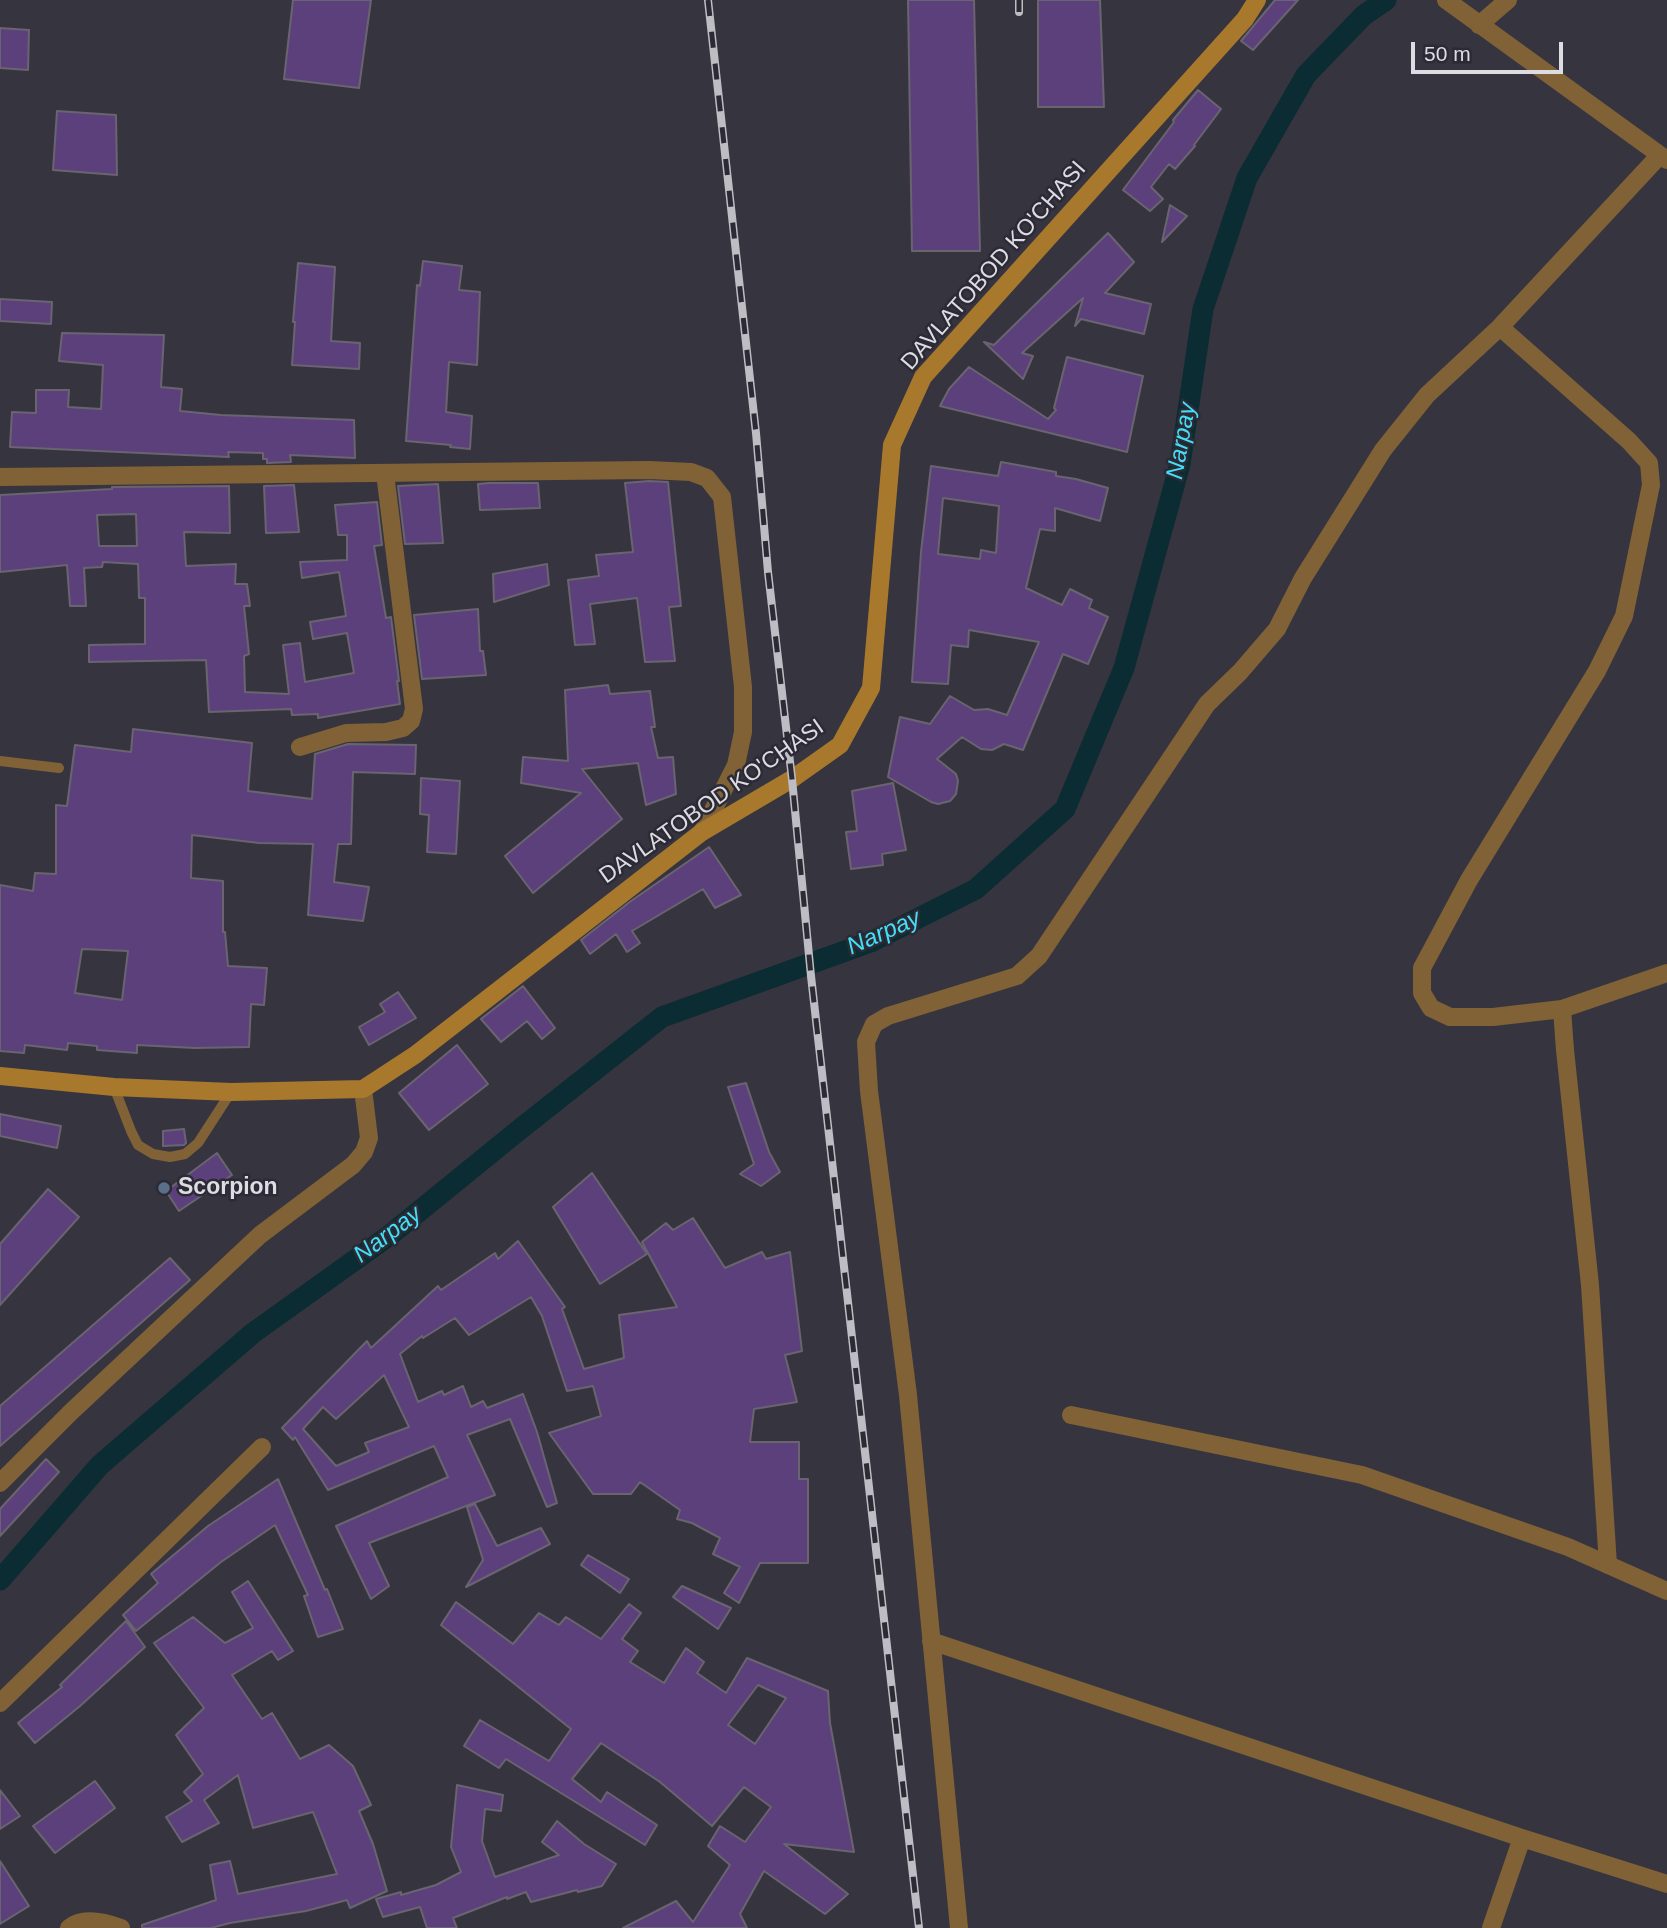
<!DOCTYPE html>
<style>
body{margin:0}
#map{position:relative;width:1667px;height:1928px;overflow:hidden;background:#36353f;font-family:Helvetica,sans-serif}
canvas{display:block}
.scale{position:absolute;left:1411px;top:42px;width:152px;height:32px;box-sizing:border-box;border:4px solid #dddce3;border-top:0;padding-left:9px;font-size:21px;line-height:24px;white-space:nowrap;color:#dddce3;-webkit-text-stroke:5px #2c2b35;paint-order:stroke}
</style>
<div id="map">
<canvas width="1667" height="1928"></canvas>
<div class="scale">50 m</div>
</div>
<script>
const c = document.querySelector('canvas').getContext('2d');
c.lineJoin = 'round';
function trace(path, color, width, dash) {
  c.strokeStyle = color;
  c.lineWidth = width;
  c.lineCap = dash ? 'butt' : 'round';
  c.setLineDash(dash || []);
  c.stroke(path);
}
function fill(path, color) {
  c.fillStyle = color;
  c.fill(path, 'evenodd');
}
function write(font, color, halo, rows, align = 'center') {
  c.font = font + ' Helvetica,sans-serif';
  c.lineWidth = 5;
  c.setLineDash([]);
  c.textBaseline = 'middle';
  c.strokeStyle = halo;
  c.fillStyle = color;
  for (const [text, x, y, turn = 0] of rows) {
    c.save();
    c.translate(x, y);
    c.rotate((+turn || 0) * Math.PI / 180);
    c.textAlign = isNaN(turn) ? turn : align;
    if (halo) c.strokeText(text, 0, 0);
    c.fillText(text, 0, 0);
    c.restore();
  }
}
trace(new Path2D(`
 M0,1580L100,1465L253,1333L390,1235L519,1130L662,1017L873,941L976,889L1065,809L1124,668L1180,464L1203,309L1247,178L1306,75L1364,15L1386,0`), '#0a2c32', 21);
const building = new Path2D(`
 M293,0H371L359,88L284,79Z
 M908,0H974L980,251H912Z
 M1038,0H1100L1104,107H1038Z
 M1275,0H1298L1253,50L1241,41Z
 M0,28L29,30L28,70L0,68Z
 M1198,90L1221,109L1194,145L1195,146L1175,169L1169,164L1151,187L1163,199L1150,211L1123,190L1174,122L1173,120Z
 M57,111L116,115L117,175L53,170Z
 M1170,205L1187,216L1162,242Z
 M1108,233L1134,262L1105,293L1151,304L1144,334L1081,319L1075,326L1083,298L1022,353L1033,356L1023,379L984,342L994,345Z
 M423,261L462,266L459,290L480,292L477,365L449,362L446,412L472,416L470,449L450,447L451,445L406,441L417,285L420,286Z
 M298,263L335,267L331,341L360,343L359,369L292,365L295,322H293Z
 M0,299L52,302L51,324L0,321Z
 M62,333L164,335L161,387L182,389L180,411L221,415L354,420L355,458L290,455L291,462L267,463V459H263V453L228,452L229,457L10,447L12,412L36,413V390H69L68,407L101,409L103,365L59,361Z
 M1067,357L1143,376L1127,452L940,406L949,389L969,367L1048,419L1056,410L1054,408Z
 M1001,462L1056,472V476L1076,479L1108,488L1100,521L1055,508V531L1040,529L1026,588L1062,605L1070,589L1092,600L1089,608L1108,617L1088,664L1063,654L1023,750L1004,744L992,750L981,749L962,737L937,759L956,774L958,781L956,794L950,801L938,804L931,802L888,777L900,717L930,724L950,696L974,710L988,709L1007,715L1039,642L969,630L968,647L951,645L948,684L912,682L921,552L931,466L998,476ZM943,498L999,506L996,553L981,550L980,559L938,554Z
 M649,481L668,482L681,606L669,607L675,661L645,662L637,598L590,604L595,644L575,645L568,580L599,576L596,555L633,552L625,483Z
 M489,483H538L540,508L480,510L478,484Z
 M438,484L443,543L405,544L398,486Z
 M294,485L299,532L266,533L264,486Z
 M229,486L230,533L184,532L186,566L236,564L235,584H247L250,606H244L249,654L244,656L245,692L289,694L283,645L300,643L305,682L354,673L347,633L313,639L310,622L346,616L339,572L302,578L300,562L347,560V535H338L335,505L377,502L382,545L374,546L386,618L391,617L399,681H397L400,704L318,718V714L292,715L291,709L209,712L206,660L89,662V645L145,644V598H139L138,564L103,562L102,567L84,568L86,606H70L67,565L0,572V495L112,489V487ZM136,514L137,546H99L97,515Z
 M547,564L549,585L494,602L493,574Z
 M478,609L480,651H483L486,675L422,679L414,615Z
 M608,685L610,694L650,691L655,727H651L658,758L673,757L676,794L646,805L638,763L582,769L622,819L533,893L505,856L581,793L521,783L523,757L568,761L565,690Z
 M133,729L252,743L248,791L312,799L315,754L348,744L416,745L415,774L353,772L351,844H338L334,882L369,887L363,921L308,915L313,844L259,843L192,835L191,878L223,881V932H225L228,966L267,968L264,1005L251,1004L249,1047L195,1048L137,1045V1053L97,1050V1046L68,1043L67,1050L25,1045L24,1053L0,1051V885L33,891L35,873L56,874V805L67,806L75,745L131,752ZM82,949L128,951L122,1000L75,993Z
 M421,778L460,781L456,854L427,852L429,815L420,814Z
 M893,783L906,850L882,854L883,865L851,869L846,832L857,831L852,791Z
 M709,847L741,895L715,908L703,889L632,931L640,943L627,952L616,934L590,954L581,940L631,901Z
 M523,986L555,1028L542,1039L527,1021L501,1042L481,1019Z
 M398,992L416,1018L369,1045L359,1027L385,1012L380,1004Z
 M457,1045L488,1084L429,1130L399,1093Z
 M746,1083L769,1152L780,1172L761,1186L740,1174L754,1164L728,1087Z
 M0,1114L61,1126L57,1148L0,1136Z
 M184,1129L186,1143L184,1145L163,1146V1131Z
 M217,1153L232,1175L179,1211L166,1191Z
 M592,1173L647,1254L600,1284L553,1207Z
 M48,1189L79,1217L0,1305V1244Z
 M693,1218L725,1268L762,1252L766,1259L790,1252L802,1351L785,1355L797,1402L754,1409L750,1442H799V1479H808V1563H760L739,1603L724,1593L740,1567L713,1554L720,1538L692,1523L677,1519L680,1510L640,1482L631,1494H593L549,1433L601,1416L593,1386L567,1391L542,1316L531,1297L469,1335L455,1318L423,1338L422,1336L400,1354L418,1402L442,1391L444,1395L463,1386L471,1407L483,1401L487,1408L523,1394L537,1432L557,1503L547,1507L510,1419L467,1435L495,1495L369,1543L389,1586L371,1599L336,1526L448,1477L434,1446L328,1490L295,1437L293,1440L282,1428L367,1341L371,1348L438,1286L441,1290L495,1253L498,1259L518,1241L565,1307L562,1309L584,1369L624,1358L619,1315L677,1307L642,1242L666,1223L673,1230ZM384,1375L409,1427L365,1443L369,1452L336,1466L303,1429L323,1407L336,1419Z
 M170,1258L190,1280L0,1446V1406Z
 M46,1459L59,1472L0,1536V1509Z
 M278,1479L325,1590L327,1589L343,1629L318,1637L304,1596L308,1595L275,1525L221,1562L136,1631L123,1615L158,1583L151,1574L208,1526Z
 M475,1504L497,1546L541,1528L550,1544L466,1587L483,1560L467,1507Z
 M588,1555L629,1579L620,1593L581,1565Z
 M248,1581L293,1651L278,1660L272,1651L232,1675L262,1719L272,1713L300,1759L329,1745L353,1766L371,1805L359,1811L373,1844L387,1891L350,1908L347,1900L306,1911L230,1923L211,1928H142V1925L216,1900L210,1865L230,1861L238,1894L337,1874L313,1812L253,1828L238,1775L204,1800L219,1823L182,1842L166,1817L192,1801L184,1792L203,1774L176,1735L204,1708L154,1643L193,1617L225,1643L253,1628L232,1592Z
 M682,1586L731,1608L718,1629L673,1597Z
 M456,1602L513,1644L539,1613L559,1625L566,1617L601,1639L629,1604L641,1613L622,1639L638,1651L630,1662L664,1683L686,1648L704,1662L697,1673L726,1693L747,1658L828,1691L830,1723L854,1852L784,1844L848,1894L825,1914L764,1871L740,1914L747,1928H623L676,1901L693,1922L730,1865L708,1846L720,1826L745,1842L771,1807L744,1787L712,1826L660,1782L601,1743L572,1779L601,1802L607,1792L657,1825L645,1845L506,1759L499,1768L464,1746L480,1720L549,1761L571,1729L441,1625ZM758,1685L786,1698L755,1744L728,1725Z
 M126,1621L145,1647L80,1706L35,1743L18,1723L62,1687L60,1685Z
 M95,1781L115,1808L55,1853L33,1826Z
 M457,1785L503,1795L501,1811L485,1809L482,1841L495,1877L559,1855L542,1842L557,1821L584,1844L616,1864L602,1886L578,1892L577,1890L531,1902L526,1892L507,1899V1897L453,1918L457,1928H427L420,1907L383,1917L376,1899L401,1892V1895L436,1885L461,1872L451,1847Z
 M0,1790L20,1816L0,1829Z
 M0,1861L29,1906L0,1924Z`);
fill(building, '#5c407c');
trace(building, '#69646f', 2);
trace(new Path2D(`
 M0,761L59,768
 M114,1087L131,1131L138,1145L153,1154L170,1157L185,1154L198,1143L231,1092`), '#806236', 10);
trace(new Path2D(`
 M1446,0L1667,160
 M1479,25L1508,0
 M1500,327L1629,441L1649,463L1651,485L1624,616L1597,671L1469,880L1422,968V993L1431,1008L1450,1017H1493L1562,1009
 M0,477L649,470L691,472L707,478L722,497L743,687V732L736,765L702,832
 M300,747L346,733L386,732L403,728L411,721L414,709L385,473
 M1071,1415L1362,1475L1568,1547L1667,1591
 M0,1483L71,1412L260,1235L353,1165L364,1152L369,1138L363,1089
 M1608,1565L1590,1285L1565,1050L1562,1009L1667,973
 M931,1641L1522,1838L1667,1884
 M0,1703L262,1447
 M69,1928C83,1916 105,1922 121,1928
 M959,1928L908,1395L869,1091L866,1042L874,1024L888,1016L1017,976L1039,956L1207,704L1240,672L1277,629L1303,578L1383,450L1427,395L1500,327L1660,155
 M1491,1928L1522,1838`), '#806236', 18);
trace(new Path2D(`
 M0,1076L114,1087L231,1092L363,1089L415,1055L702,832L792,779L840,745L871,688L892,445L923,377L1245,19L1257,0`), '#a8792c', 18);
const rail = new Path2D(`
 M708,0L756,433L768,572L792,779L811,976L919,1928
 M1019,0V12`);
trace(rail, '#bebdc4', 8);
trace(rail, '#2c2b35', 5, [16]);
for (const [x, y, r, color] of [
 [164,1188,7,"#5c6f8a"]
]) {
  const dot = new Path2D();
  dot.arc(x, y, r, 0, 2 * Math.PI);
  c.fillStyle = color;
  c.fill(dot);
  trace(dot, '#2c2b35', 2.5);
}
write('23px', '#dddce3', '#2c2b35', [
 ["DAVLATOBOD KO'CHASI",994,266,-49],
 ["DAVLATOBOD KO'CHASI",712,802,-35]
]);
write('bold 23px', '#dddce3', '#2c2b35', [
 ["Scorpion",178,1188]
], 'left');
write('italic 24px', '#43dff8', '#2c2b35', [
 ["Narpay",1182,441,-80],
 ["Narpay",884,933,-24],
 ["Narpay",388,1235,-37]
]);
</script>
